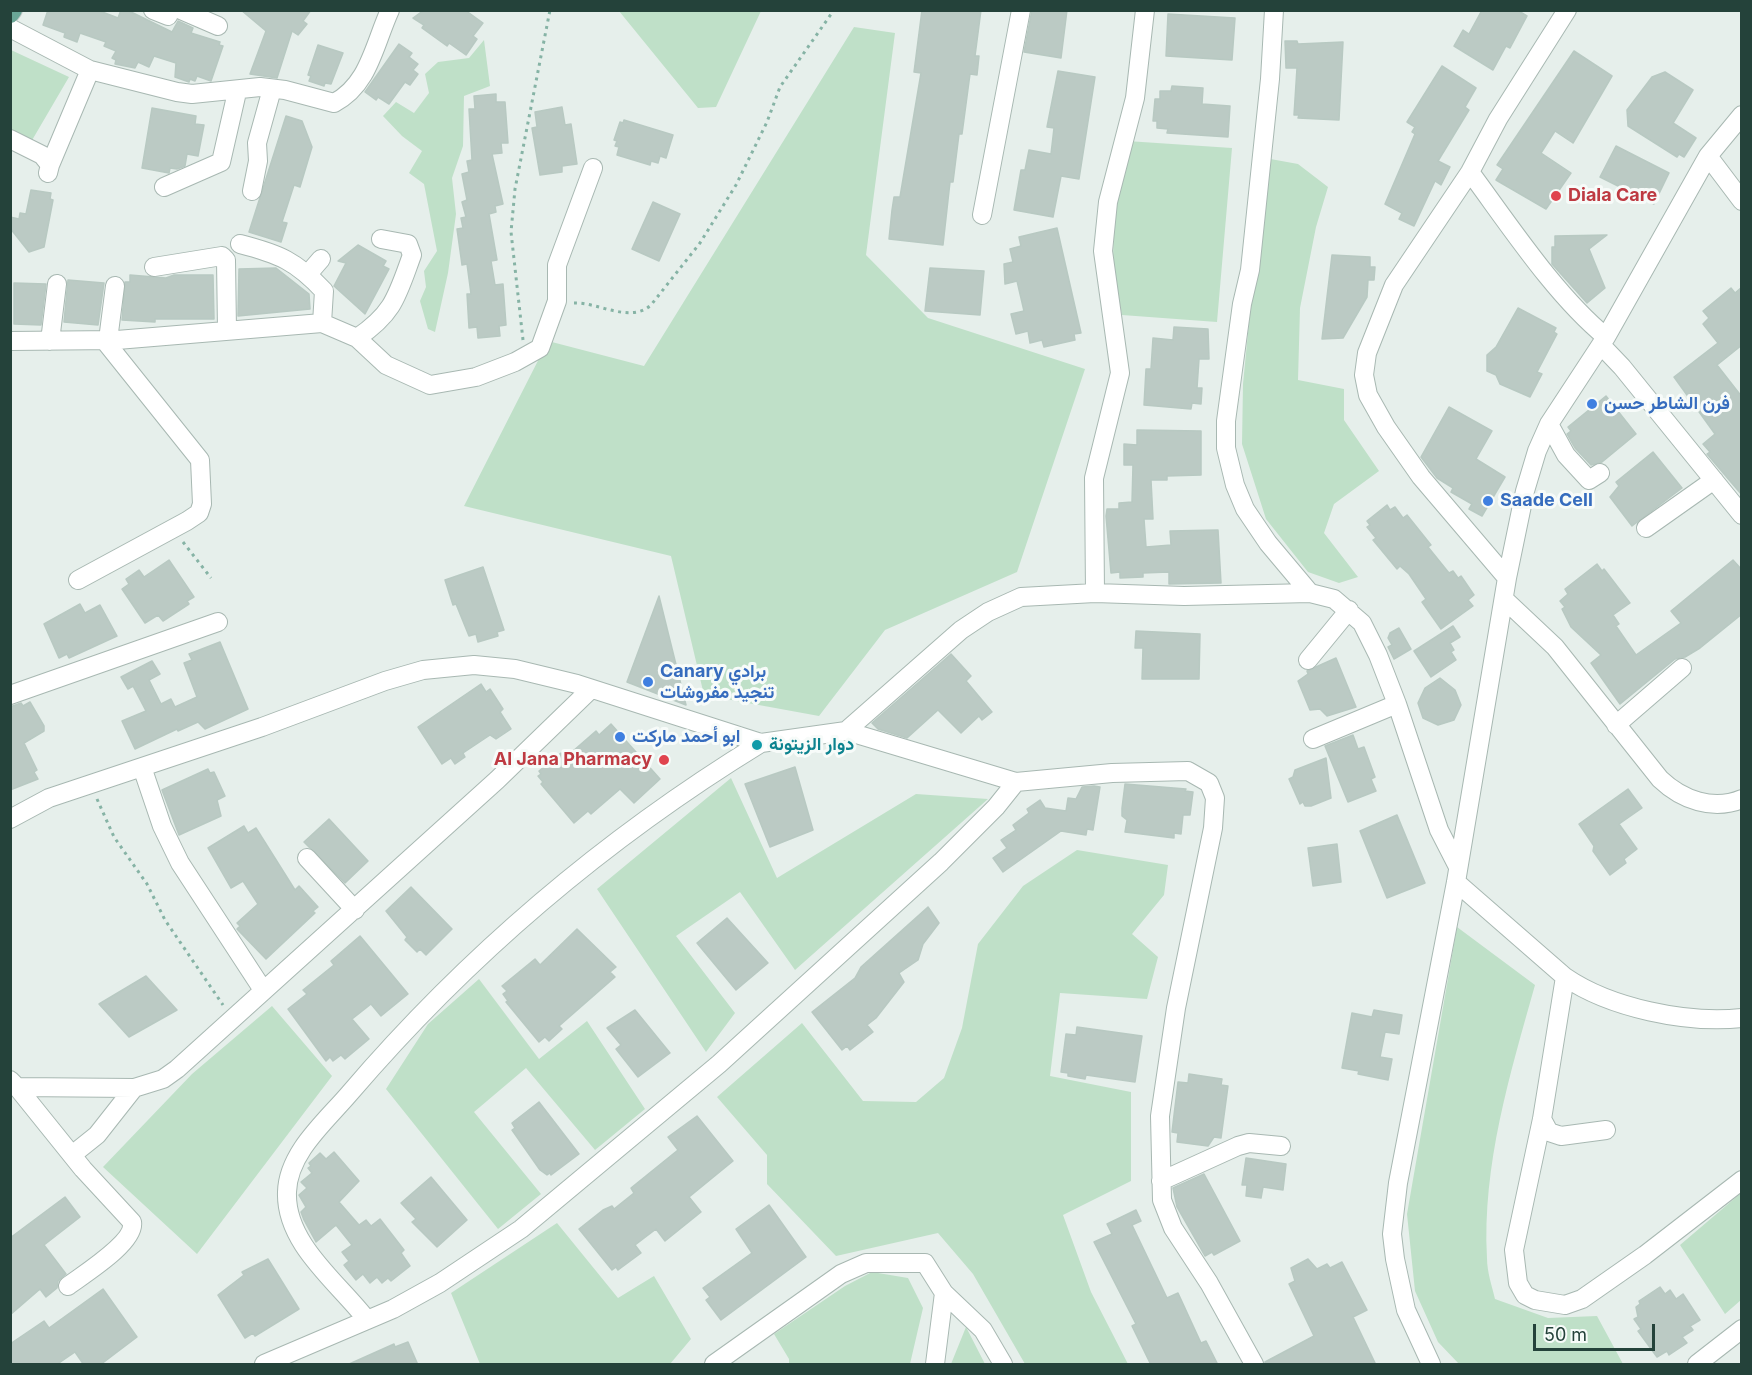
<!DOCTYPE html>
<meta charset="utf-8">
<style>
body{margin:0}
#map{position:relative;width:1752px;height:1375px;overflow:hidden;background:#e6efeb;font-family:Inter,sans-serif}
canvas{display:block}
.frame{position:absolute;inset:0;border:12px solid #24423a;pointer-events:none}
.scale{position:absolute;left:1533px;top:1324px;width:122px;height:27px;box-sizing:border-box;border:3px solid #24423a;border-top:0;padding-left:8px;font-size:18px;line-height:21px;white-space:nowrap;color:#24423a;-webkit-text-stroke:4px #f7fbf9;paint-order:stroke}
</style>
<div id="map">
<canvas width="1752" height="1375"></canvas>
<div class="frame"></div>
<div class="scale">50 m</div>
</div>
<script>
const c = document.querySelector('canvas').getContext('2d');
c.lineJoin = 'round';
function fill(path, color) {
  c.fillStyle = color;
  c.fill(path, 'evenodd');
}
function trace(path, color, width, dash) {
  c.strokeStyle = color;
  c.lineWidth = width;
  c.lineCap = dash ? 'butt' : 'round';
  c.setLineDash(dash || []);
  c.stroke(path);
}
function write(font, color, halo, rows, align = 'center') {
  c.font = font + ' Inter,Vazirmatn,sans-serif';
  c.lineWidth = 6;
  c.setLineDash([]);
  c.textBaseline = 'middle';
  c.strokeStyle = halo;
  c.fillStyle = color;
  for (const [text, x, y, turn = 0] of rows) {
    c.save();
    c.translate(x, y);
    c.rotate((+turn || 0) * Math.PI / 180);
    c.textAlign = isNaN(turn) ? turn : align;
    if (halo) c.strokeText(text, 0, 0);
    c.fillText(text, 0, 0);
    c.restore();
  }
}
fill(new Path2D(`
 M619,11H761L716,107L698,108Z
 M854,27L895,33L866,255L928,318L1085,369L1017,572L885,630L819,716L704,695L671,556L464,506L548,341L644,366Z
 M484,40L490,86L464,96L463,146L452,178L456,214L448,273L435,332L428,329L420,301L426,287L424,271L437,251L424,184L409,173L422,151L402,136L383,116L396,102L414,113L429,93L425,74L438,62L469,58Z
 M11,50L69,77L31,142L11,130Z
 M1127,141L1232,148L1217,322L1122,315L1113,270L1114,195Z
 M1265,158L1298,164L1328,187L1316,227L1300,308L1298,380L1344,389V420L1379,471L1334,504L1324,533L1358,577L1339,583L1308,572L1266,519L1242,444L1243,384Z
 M731,778L777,878L916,794L988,799L795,970L740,892L676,936L735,1013L706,1052L597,889Z
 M1077,850L1168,865L1164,895L1132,934L1158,957L1147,999L1060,993L1050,1076L1131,1092V1181L1063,1215L1091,1292L1128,1364H1025L973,1274L938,1233L836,1256L767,1184V1155L717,1097L802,1023L863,1101L916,1102L944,1078L962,1028L978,944L1023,886Z
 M1457,927L1535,985C1510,1074 1482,1165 1487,1258C1487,1272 1492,1286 1495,1299L1548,1318L1597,1316L1623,1364H1459L1438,1342L1415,1291L1407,1214Z
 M479,979L539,1059L587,1021L645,1109L595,1150L526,1068L474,1112L541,1194L498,1229L386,1089L428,1024Z
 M272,1006L332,1076L197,1254L103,1167L192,1074Z
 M1741,1193V1300L1725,1314L1680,1245Z
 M557,1223L618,1298L654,1276L691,1339L670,1364H480L451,1293Z
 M872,1272L908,1278L923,1308L910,1364H789V1359L774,1334L845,1286Z
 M966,1327L985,1364H951Z`), '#bfe0c8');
const building = new Path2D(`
 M48,10H97L118,18L121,10H127L172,32L178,21L193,28L191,33L220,42L219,45L223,46L211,81L197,76L195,81L190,79L189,82L175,77L176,63L154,56L149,67L138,62L135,68L115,64L116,60L112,58L116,51L104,46L106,42L80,33L77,42L64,37L65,33L43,25Z
 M241,10H311L303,21L307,24L298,35L292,31L277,78L250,74L266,31Z
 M424,10H465L483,23L473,36L477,39L466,55L449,43L447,46L422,28L424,25L413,18Z
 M922,10H981L975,56H979L977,75L970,74L962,134H959L953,182H950L943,245L889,239L892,210L894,197H900L921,73L914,72Z
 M1032,10H1067L1061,58L1024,52Z
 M1482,10H1517L1527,16L1510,48L1506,46L1493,70L1454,46L1463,30L1469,34Z
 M1168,14L1235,18L1232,60L1166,56Z
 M1285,41H1297L1298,44L1343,42L1339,120L1298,118L1299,115H1294L1297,68H1286Z
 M399,44L412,53L409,57L418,64L413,70L418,74L410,85L405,82L389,104L378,97L376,100L365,92Z
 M318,45L343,53L331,84L325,83L324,86L309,81L311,76L308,75Z
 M1574,51L1612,76L1573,143L1555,131L1541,153L1571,173L1546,209L1496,180L1503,169L1497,165Z
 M1442,66L1476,88L1465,107L1469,110L1438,161L1450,167L1441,185L1435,181L1414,226L1399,219L1402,213L1385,204L1415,134L1412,132L1415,127L1407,122Z
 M1058,71L1095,77L1079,179L1061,176L1053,217L1014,210L1021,170H1025L1029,150L1051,154L1054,128L1047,127Z
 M1665,72L1693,90L1673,123L1696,138L1684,157L1679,154L1677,157L1628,126L1627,110L1652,77Z
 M1172,86L1203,88L1202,104L1230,106L1228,137L1167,133L1168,129L1157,128V121H1153L1155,99H1160V91H1171Z
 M496,94V102H505L508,143H501L502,153L492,154L503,204L495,206L496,212L489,214L497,260L491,261L495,285L503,284L506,325L499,326L500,336L478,338L477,327L469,328L467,294H471L467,264L462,265L457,229L463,228L461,218L466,217L462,202L467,200L462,174L469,172L467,161L472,160L469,109H475L474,96Z
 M562,107L565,125L571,124L577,164L562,166V172L540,175L532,128L537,127L535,112Z
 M152,108L196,116L195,124L204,125L198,156L187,154L185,166L177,169L170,168L169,173L142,168Z
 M286,116L302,121L312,147L300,187L294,185L282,222L287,223L281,242L249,232Z
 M624,120L673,135L666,158L660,156L658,163L651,161L650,165L617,155L619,147L615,146L617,141L614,140L620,122L623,123Z
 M1616,146L1669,173L1654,204L1600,177Z
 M31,190L51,193L50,199L53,200L44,247L29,252L10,228V217L19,219L20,213L26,214Z
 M653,202L680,214L659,261L632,249Z
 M1057,228L1081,333L1074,334L1075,340L1044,347L1042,340L1030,343L1028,331L1016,334L1011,314L1024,311L1017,281L1005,284L1004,264L1013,262L1010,249L1021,246L1019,237Z
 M1607,235L1589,249L1605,288L1587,303L1552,264V247H1555V236Z
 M358,245L386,261L383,266L389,269L365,314L334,286L346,263L338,261Z
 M1332,255L1370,257V267H1375L1374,280H1368L1367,297L1343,338L1322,339Z
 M276,268L309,294L310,309L238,316L239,269Z
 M930,268L984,271L980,315L925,311Z
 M130,275L166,278L174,275H213L214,319H155V322L122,320L125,282H130Z
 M68,280L104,283L98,325L64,322Z
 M14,283L46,284L41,325L14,324Z
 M1742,287V345L1717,365L1742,397V495L1707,454L1710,452L1703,444L1715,434L1674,377L1718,343L1703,324L1709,318L1703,311L1731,288L1735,293Z
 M1518,308L1556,328L1554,332L1557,334L1537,372L1542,374L1530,397L1500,384L1496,375L1487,371V355L1496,347Z
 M1174,327L1208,329L1209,359H1199L1197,388H1202L1201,404L1192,403L1191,409L1144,405L1146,369H1151L1153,338L1173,340Z
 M1606,396L1636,434L1602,462L1591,465L1575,448L1567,434L1571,431L1568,427Z
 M1449,407L1492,431L1476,459L1505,477L1482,516L1469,509L1472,504L1451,492L1453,488L1437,478L1421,457Z
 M1137,430L1201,431V475L1167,476V480H1151L1153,519H1144L1146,547L1171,545L1170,531L1218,530L1221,583L1169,584V572L1143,573V577L1120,578V572L1111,573L1106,516L1107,509H1119V503L1132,502L1133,465H1124V444L1137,445Z
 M1653,452L1682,488L1632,526L1610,497L1619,486L1616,482Z
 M1387,505L1390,510L1395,507L1403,518L1407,515L1431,545L1428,547L1449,573L1453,571L1458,578L1461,576L1474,595L1468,600L1473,606L1441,629L1422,602L1426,599L1409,574L1400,566L1397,569L1373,540L1376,538L1367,527L1370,525L1367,521Z
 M169,560L194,597L187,601L189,604L163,621L158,615L145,623L122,589L129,584L126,579L139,570L144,577Z
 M1733,560L1742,570V614L1700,648L1685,657L1675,659L1620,704L1591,663L1601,655L1571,627L1562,609L1565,607L1560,601L1568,594L1565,589L1597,564L1602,571L1604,569L1630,603L1613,615L1619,624L1616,626L1636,655L1681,623L1671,611Z
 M483,567L504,630L497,632L498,636L478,642L476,634L469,636L456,604L453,605L445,580Z
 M659,596L686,705L627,682Z
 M80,604L85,613L100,605L117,636L69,658L67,654L59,658L44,624Z
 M1453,626L1460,637L1450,643L1454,650L1451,652L1456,660L1431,677L1414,651Z
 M1399,628L1411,649L1394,659L1388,647L1392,645L1388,638L1390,633Z
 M1136,631L1200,634L1199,679H1142L1143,648H1135Z
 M220,642L248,709L205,729L198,722L178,731L177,729L135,749L122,721L146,711L133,686L128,689L121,677L152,661L160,674L149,680L161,704L171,699L175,707L197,697L184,663L192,660L189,654Z
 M951,654L971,676L966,681L992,712L982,720L979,716L961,733L938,710L907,738L878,729L872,723Z
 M1336,658L1356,707L1327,716L1320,709L1310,710L1298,681L1308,674L1307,671Z
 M1440,678L1455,690L1461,705L1454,720L1438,725L1423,718L1418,703L1425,688Z
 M481,684L486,692L490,689L503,709L500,712L511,729L496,739L490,735L463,753L465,757L455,764L451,758L442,764L418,727Z
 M30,702L44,726V731L24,743L37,770L34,772L38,779L10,790V707L21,703L23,706Z
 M611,724L660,779L634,803L620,789L591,814L588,811L574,823L541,784L543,782L538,776L541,774L539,771L561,753L565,758L596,731L599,735Z
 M1353,735L1358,749L1364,747L1375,777L1371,779L1376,791L1348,802L1325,746Z
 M1326,758L1331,798L1311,806H1305L1303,802L1300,804L1289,779L1293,777L1295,770Z
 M795,767L813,830L770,847L745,784Z
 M208,769L210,773L214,772L225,796L217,800L221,816L179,835L162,790Z
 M1125,784L1186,789L1185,791L1193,792L1190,815H1183L1181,834L1174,833V838L1125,832L1127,820L1122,816V808Z
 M1094,786L1100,787L1093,830L1087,829L1086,835L1061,831L1003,872L993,858L1007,848L1001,840L1016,830L1013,825L1029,813L1027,809L1040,800L1045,808L1066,811L1068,798L1076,799L1082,787Z
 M1628,789L1642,808L1619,824L1637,849L1624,859L1626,863L1610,875L1593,851L1594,846L1579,824Z
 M1397,815L1425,883L1387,898L1360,831Z
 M329,819L368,861L345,883L304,842Z
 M244,826L248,833L256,828L295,890L299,886L318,907L313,911L315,913L266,959L237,929L240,926L237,923L258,904L243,881L231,888L208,848Z
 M1337,844L1341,882L1313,886L1308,848Z
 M411,887L452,929L426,955L420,949L417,952L405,940L407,937L386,911Z
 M928,907L939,923L923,944L918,960L899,973L904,982L876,1018L867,1025L873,1032L850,1050L847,1046L842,1050L812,1012L855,978L861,967Z
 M727,918L768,963L736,990L697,943Z
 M577,929L616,967L610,972L615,977L559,1026L562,1029L549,1041L545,1037L539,1042L506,1002L508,1001L503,994L507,991L502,986L535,959L540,965Z
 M360,936L408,994L381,1016L371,1004L352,1019L369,1039L345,1059L341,1055L333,1061L330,1057L326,1061L288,1009L307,994L303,990L334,965L331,961Z
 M146,976L177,1010L129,1037L99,1004Z
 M635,1010L670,1053L638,1077L616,1049L621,1045L607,1028Z
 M1374,1010L1402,1015L1399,1034L1385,1032L1380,1057L1392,1059L1388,1080L1358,1074L1359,1071L1342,1068L1352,1013L1372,1017Z
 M1077,1027L1142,1036L1135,1082L1086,1075L1085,1079L1068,1076V1073L1061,1072L1066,1034L1076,1035Z
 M1189,1074L1222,1079L1221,1085L1228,1086L1221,1138L1214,1137L1208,1146L1177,1142L1178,1133L1172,1132L1178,1082L1188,1083Z
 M539,1102L579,1154L551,1175L550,1173L547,1175L540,1170L512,1130L515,1128L512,1123Z
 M697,1116L733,1161L689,1197L701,1212L665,1241L656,1229L635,1245L641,1253L618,1270L616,1267L612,1270L579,1229L603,1210L612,1206L614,1209L634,1193L631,1188L678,1150L668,1137Z
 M334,1152L359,1181L339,1202L359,1225L366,1220L371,1226L380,1219L404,1250L401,1253L410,1266L391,1281L388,1278L382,1283L377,1277L370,1283L363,1274L356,1280L344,1265L349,1261L342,1252L352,1245L336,1225L316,1242L304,1220L301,1212L306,1207L299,1195L307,1188L301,1182L312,1173L308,1168L311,1166L309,1163L320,1153L326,1159Z
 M1246,1158L1286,1164L1283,1190L1263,1187L1261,1198L1246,1196L1247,1185H1242Z
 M1204,1174L1240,1241L1214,1255L1212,1252L1205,1256L1177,1207L1173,1188Z
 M431,1177L467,1220L437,1247L412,1222L416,1219L401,1203Z
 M65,1197L80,1217L44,1245L66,1274L58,1281L57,1288L46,1297L40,1289L10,1315V1238Z
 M769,1205L806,1257L721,1320L706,1300L710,1297L703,1288L752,1253L736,1229Z
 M1136,1210L1141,1221L1132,1225L1167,1298L1178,1293L1201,1343L1206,1341L1218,1365H1151L1132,1326L1136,1324L1094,1242L1112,1234L1107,1224Z
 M268,1259L299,1309L255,1336L253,1333L245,1338L218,1295L244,1275L242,1272Z
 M1308,1259L1317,1269L1327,1264L1330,1268L1342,1262L1367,1310L1353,1317L1376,1365H1265V1362L1314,1336L1289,1284L1295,1281L1291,1268Z
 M1660,1287L1665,1294L1670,1290L1676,1299L1683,1294L1700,1320L1690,1326L1693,1330L1682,1337L1687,1343L1669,1355L1667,1351L1657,1357L1638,1331L1641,1329L1634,1319L1638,1317L1636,1307L1640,1304L1639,1301Z
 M103,1289L137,1337L100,1365H84L75,1352L56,1365H10V1344L44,1321L49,1328Z
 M408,1342L418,1365H347L394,1344L395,1347Z`);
fill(building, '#bbcac4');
trace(building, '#b8c9c2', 1.5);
const minor = new Path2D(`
 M153,10L168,16L171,10
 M181,10L218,26
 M1274,10L1270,79L1250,270L1242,304L1226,421V448L1235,485L1245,509L1268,543L1310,593
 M10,28L90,70L177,92L192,94L260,87L285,90L334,103C369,85 374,45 390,10
 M10,139L42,155L50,165L48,173
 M1708,156L1742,201
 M50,165L90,70
 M1470,172C1510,226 1555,295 1606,337
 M164,187L221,162L237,92
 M252,191L258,161L257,143L272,89
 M982,215L1021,10
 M240,244C279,254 296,261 324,291L322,323
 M154,267L222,256L226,260L227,330
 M308,274L321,259
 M357,338C394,313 397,296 412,255L408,244L381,239
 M108,340L115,286
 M10,341L117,340L322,323L357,338L386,365L430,385L476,377L515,362L540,348L557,301V265L593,168
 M50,341L57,284
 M1601,345L1622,367L1742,515
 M1549,424L1566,455L1589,480L1600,473
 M1646,528L1714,480
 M1507,578L1421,477L1386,427L1368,395L1364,375L1367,353L1394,285L1470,172L1498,119L1567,10
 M78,580L187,521L199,513L202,504L200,460L104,340
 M1095,593L1094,478L1120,373L1103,251L1108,202L1135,98L1145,10
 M1504,599L1555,647L1660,779C1682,800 1713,811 1742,799
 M1308,660L1349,610
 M10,695L218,622
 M1616,725L1682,668
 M846,731L961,630L988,612L1021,597L1095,593L1184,596L1310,593L1334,599L1362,623L1378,655L1397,704L1439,830L1458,867
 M1313,739L1397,704
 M142,767L162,826L180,863L263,990
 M10,819L49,798L262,727L385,681L423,670L474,665L515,669L577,684L761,743L846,731L1016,782
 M307,858L355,910
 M1456,882L1565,977L1542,1119L1514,1250L1518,1283L1525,1295L1535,1300L1565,1305L1582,1299L1645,1255L1742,1180
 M1565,977C1610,1008 1687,1024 1742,1018
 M10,1080L17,1087L134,1088L163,1079L177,1069L497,780L591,689
 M17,1087L83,1169L132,1222C136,1242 84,1274 68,1286
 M1542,1119L1549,1132L1561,1136L1606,1130
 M72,1155L97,1135L134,1088
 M1161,1181L1238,1146L1249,1143L1281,1146
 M367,1320C339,1283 285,1244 287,1192C288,1153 325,1122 349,1094C467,956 606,838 761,743
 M264,1364L393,1309L440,1283L521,1229L719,1064L941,862L996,807L1016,782L1112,773L1188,771L1209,783L1215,798L1213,828L1176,1008L1160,1116L1162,1200L1173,1228L1209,1283L1254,1364
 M714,1364L841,1274L866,1263H925L944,1293L983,1330L1003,1364
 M935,1364L944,1293
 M1431,1364L1406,1310L1395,1259L1392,1234L1398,1183L1456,882L1507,578L1525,491L1537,451L1549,424L1606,337L1708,156L1742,115
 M1697,1364L1742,1329`);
const major = new Path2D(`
 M10,14L13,10`);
trace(minor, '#a8b8b2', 20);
trace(major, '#c2cac8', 20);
trace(new Path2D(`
 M574,303C598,302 630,324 651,305L700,243L736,185L767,122L780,87L834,10
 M523,340L511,232L515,189L550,10
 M183,542L211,578
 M97,799L114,837L147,884L165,920L223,1005`), '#86b3a5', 3, [3, 4.5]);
trace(minor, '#fff', 18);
trace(major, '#6aa596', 18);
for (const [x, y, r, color] of [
 [1556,196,6,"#e0444e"],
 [1592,404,6,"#3f7fe0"],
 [1488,501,6,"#3f7fe0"],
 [648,682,6,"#3f7fe0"],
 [620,737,6,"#3f7fe0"],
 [757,745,6,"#0f9aa8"],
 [664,760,6,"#e0444e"]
]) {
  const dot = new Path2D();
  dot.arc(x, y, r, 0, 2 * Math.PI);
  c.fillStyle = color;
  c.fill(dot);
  trace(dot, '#f7fbf9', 2);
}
write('bold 18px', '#be3a42', '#f7fbf9', [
 ["Diala Care",1568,196],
 ["Al Jana Pharmacy",652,760,"right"]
], 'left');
write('bold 18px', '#366cbe', '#f7fbf9', [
 ["فرن الشاطر حسن",1604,404],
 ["Saade Cell",1500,501],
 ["Canary برادي",660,672],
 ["تنجيد مفروشات",660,693],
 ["ابو أحمد ماركت",632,737]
], 'left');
write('bold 18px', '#0d838f', '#f7fbf9', [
 ["دوار الزيتونة",769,745]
], 'left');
</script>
